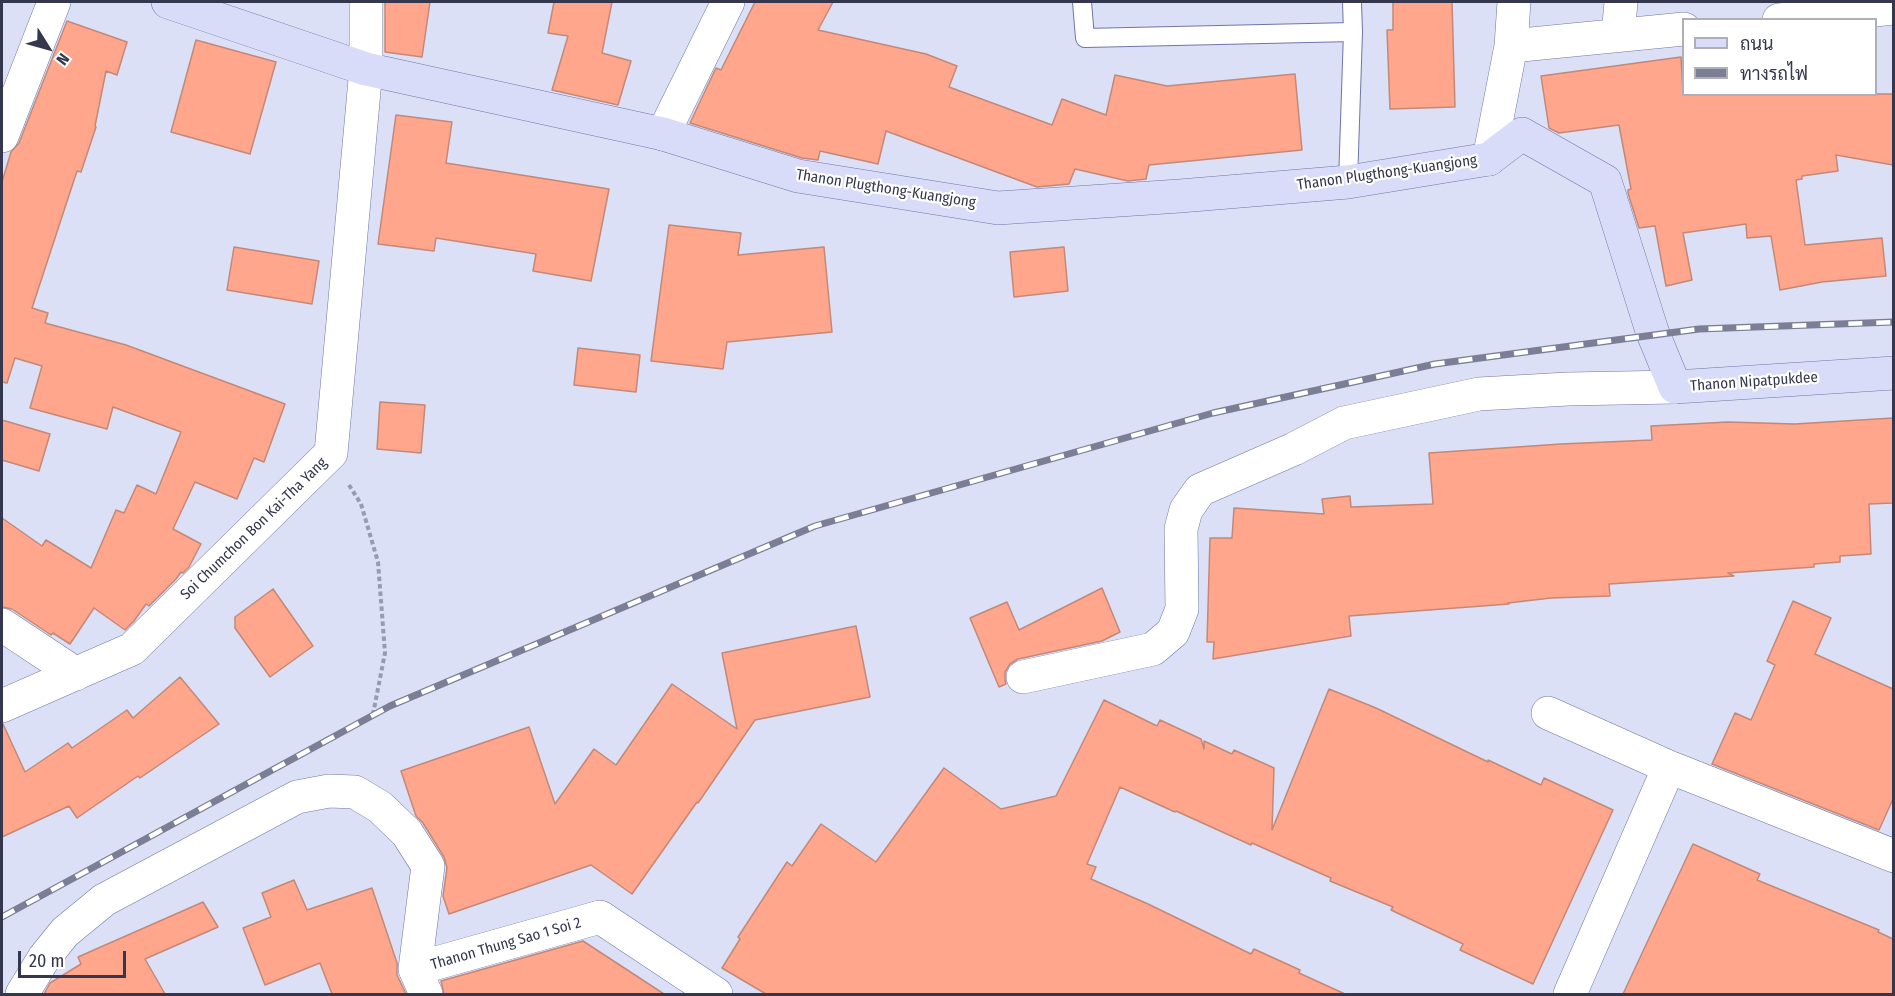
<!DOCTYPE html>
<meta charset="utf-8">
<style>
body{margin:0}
#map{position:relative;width:1895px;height:996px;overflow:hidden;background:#dce0f6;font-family:"Fira Sans Condensed",Sarabun,sans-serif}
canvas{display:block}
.frame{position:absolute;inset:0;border:3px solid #34374d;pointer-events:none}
.legend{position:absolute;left:1682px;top:18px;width:195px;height:78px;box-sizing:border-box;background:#fff;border:2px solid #aeafb8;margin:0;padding:8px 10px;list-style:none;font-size:18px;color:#34374d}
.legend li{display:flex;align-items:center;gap:12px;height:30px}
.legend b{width:30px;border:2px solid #aeafb8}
.north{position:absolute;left:18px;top:18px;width:60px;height:60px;-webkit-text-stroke:4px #fff;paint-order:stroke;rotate:127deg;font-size:16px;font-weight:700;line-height:24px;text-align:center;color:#34374d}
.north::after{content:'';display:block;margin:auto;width:21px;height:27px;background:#34374d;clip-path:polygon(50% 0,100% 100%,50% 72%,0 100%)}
.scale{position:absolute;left:18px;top:951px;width:108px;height:27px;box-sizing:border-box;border:3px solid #34374d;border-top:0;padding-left:8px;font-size:18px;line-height:21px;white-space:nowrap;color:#34374d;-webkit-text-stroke:4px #fff;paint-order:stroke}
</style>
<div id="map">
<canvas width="1895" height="996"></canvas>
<div class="frame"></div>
<ul class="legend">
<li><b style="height:8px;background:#d9dcf9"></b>ถนน</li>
<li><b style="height:8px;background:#7b7e94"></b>ทางรถไฟ</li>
</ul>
<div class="north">N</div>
<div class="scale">20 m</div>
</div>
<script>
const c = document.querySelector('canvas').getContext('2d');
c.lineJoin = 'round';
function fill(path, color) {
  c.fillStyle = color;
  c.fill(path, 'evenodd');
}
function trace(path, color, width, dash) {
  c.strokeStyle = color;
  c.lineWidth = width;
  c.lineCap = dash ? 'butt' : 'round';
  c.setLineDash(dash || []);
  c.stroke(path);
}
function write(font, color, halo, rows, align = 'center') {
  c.font = font + ' "Fira Sans Condensed",sans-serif';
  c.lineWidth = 4.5;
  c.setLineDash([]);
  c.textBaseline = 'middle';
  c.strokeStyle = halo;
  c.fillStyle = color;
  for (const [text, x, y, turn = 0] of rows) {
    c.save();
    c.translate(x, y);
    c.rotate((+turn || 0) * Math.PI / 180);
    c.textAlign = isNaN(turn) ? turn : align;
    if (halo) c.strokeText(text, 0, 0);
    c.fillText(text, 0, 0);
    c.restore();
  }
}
const building = new Path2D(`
 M385,2H430L422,57L385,52Z
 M554,2H612L602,53L631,61L618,105L552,90L568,36L548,33Z
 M755,2H833L818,30L926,54L957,66L949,87L1052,125L1062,99L1106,115L1115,75L1167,86L1295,74L1302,150L1149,165L1146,179L1128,181L1075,169L1069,184L1037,187L886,131L878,164L820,151L818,160L802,158L690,123L716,68L721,70Z
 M1393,2H1452L1455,107L1390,109L1387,30H1393Z
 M67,21L127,42L117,75L106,71L95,126L96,127L81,172L77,171L32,308L48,313L45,323L126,345L285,404L264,462L254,458L237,499L195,482L173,529L201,544L189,567L183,573L181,572L176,579L149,606L146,604L134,621L125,630L94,608L70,644L53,633L51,635L12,609L2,607V518L42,546L46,540L91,568L116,510L124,513L137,485L156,494L181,432L113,407L107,429L30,408L42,366L15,358L7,383L2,382V182L11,152L19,143Z
 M196,40L276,62L250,154L171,132Z
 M1681,57L1683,94H1893V165L1836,155L1838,171L1802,176V179L1796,180L1805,245L1882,238L1886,276L1822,282L1780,290L1771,236L1747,238L1746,224L1683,233L1692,280L1666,286L1655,226L1639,228L1628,193V190L1631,189L1619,125L1559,133L1549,128L1541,76Z
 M396,115L452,122L446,163L609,189L591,281L533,271L536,254L436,238L434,251L378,244Z
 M669,225L741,233L738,255L824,247L832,332L727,342L723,369L651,361Z
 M234,247L319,261L312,304L227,290Z
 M1064,247L1068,291L1014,297L1010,252Z
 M578,348L640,355L636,392L574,385Z
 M380,402L425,405L421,453L377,449Z
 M1893,418V503L1869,504L1871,554L1840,556V562L1814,564V567L1728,573L1734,576L1609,584L1610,596L1551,598L1508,603L1509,604L1349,616L1351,636L1213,659L1214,642H1207L1210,538H1232L1234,508L1324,514L1322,499L1350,496L1351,507L1433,504L1429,453L1561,444L1652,440L1651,426L1728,422L1795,424Z
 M2,420L50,434L39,471L2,460Z
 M1102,588L1120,632L1102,641L1018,659L1010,664L1005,672V680L1006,684L999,687L970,618L1007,602L1019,630Z
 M273,589L313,646L270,677L235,628V617Z
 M1793,601L1831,618L1815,654L1893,689V799L1879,830L1712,764L1735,713L1751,720L1775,665L1767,661Z
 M856,626L870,697L755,720L698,803L697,802L632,894L591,865L449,914L443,896L447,868L444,857L423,823L416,816L401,771L529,727L555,804L594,749L616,765L672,684L737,729L722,653Z
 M180,677L219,724L140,778L138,776L77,818L69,806L2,837V724H3L25,772L68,743L72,748L127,710L133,718Z
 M1329,689L1376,708L1488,762V760L1541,785L1544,778L1613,810L1533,984L1460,950L1463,944L1391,910L1393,907L1330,881L1331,878L1252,843L1251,845L1176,811L1175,812L1120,787L1087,864L1096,867L1091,879L1148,904L1251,954L1254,949L1300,970L1299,973L1345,994H766L722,968L740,939L738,937L787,862L792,866L821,824L876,862L944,768L1001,809L1056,796L1104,700L1157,726L1160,720L1201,739L1204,749V741L1232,754L1234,750L1274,768L1272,830Z
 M1693,844L1760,874L1757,880L1879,930L1878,932L1893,939V994H1623Z
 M294,880L307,910L372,888L397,963V975L406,994H332L320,963L265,985L243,928L271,917L262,893Z
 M203,902L218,927L145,959L165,994H44L50,983L81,964L78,957Z
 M583,941L664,994H444L441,981Z`);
fill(building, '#ffa68c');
trace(building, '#c38877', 1.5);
const lane = new Path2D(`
 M1082,2L1085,38L1353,32
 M1348,182L1353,32L1352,2`);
const street = new Path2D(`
 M1779,20L1894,8
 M1618,35L1621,2
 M1511,46L1684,29
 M663,134L728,2
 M2,136L54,2
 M1489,159L1511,46L1514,2
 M2,625L76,674
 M1023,677L1153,649L1173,632L1182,609L1181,529L1186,510L1200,490L1294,449L1344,423L1479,394L1568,389L1675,387
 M2,706L132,649L331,453L366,69V2
 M1548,713L1669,767L1894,856
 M415,969L600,917L716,994
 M415,969L426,994
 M22,994L44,958L65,932L104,900L297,797L329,791L355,792L380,807L407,833L428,866L415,969
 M1570,994L1669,767`);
const secondary = new Path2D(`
 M168,2L366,69L663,134L798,176L998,208L1180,196L1348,182L1489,159L1522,134L1605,181L1652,331L1675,387L1894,373`);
trace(lane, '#6f76a7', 20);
trace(street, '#6f76a7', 34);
trace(secondary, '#6f76a7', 34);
trace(new Path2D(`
 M349,485L361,504L378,562L385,653L373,714`), '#979ab0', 4, [4.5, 3]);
trace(lane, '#fff', 18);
trace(street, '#fff', 33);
trace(secondary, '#d9dcf9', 33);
const rail = new Path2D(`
 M2,917L390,706L815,526L1213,413L1435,364L1699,329L1894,322`);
trace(rail, '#7b7e94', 7);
trace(rail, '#fff', 4.5, [14]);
write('15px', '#34374d', '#fff', [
 ["Thanon Plugthong-Kuangjong",1387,173,-8],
 ["Thanon Plugthong-Kuangjong",886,189,9],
 ["Thanon Nipatpukdee",1754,382,-4],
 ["Soi Chumchon Bon Kai-Tha Yang",254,529,-44],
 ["Thanon Thung Sao 1 Soi 2",506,944,-16]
]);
</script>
